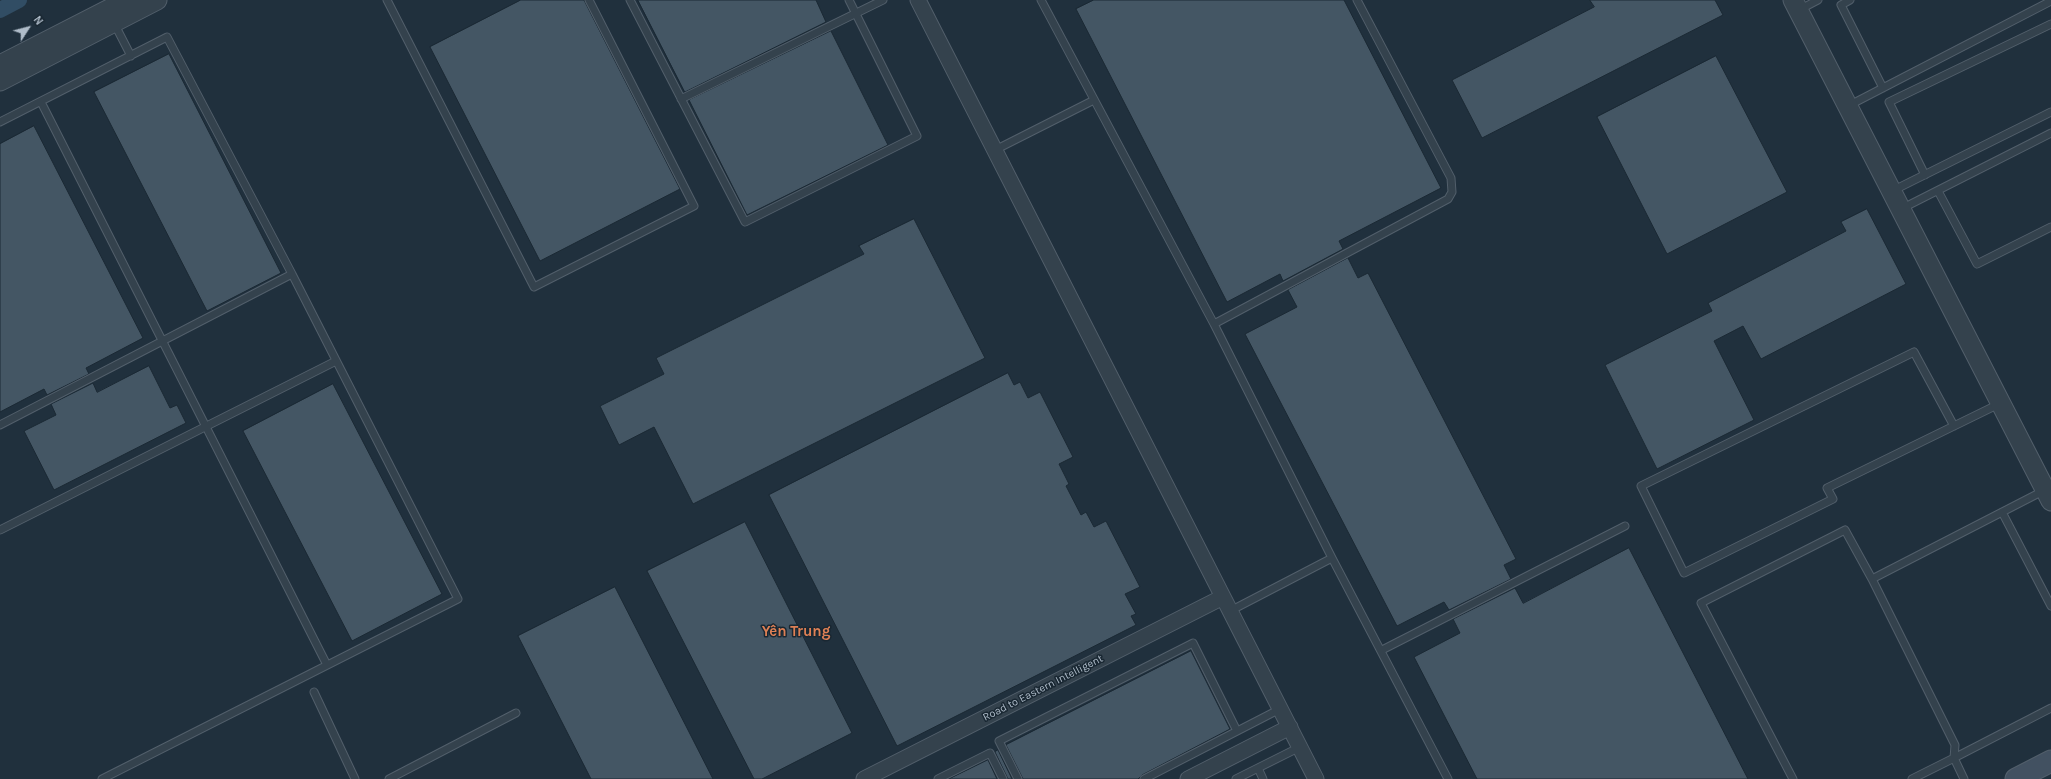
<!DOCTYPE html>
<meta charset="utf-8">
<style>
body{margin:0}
#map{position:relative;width:2051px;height:779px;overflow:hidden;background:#20303d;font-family:Karla,sans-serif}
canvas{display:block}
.north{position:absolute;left:8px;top:8px;width:40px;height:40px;-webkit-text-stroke:3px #192732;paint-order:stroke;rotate:54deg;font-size:11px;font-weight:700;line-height:16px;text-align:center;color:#afbcc9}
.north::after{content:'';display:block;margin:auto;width:14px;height:18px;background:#afbcc9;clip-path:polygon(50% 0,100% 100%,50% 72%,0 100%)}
</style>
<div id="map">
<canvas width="2051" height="779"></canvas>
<div class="north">N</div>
</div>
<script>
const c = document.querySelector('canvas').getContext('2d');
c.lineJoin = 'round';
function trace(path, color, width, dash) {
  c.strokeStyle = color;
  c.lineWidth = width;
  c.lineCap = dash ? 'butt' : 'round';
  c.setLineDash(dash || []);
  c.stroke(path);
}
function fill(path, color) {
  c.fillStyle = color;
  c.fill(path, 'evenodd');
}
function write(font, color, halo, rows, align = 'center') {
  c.font = font + ' Karla,sans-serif';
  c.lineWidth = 3;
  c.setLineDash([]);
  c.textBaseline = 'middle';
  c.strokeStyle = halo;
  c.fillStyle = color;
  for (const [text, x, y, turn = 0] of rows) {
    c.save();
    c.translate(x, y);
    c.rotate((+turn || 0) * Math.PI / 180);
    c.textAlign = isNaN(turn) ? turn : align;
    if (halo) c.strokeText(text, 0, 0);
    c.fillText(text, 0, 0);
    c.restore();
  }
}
trace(new Path2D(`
 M0,10L19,0`), '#314d64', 16);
const building = new Path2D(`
 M521,0H584L680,189L540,261L430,47Z
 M638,0H816L826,22L685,92Z
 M1094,0H1344L1441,188L1339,241L1343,249L1283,281L1280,274L1227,302L1076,9Z
 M1590,0H1715L1723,15L1482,138L1452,80L1594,7Z
 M831,31L888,145L747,215L689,100Z
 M169,54L281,273L207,311L94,92Z
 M1716,56L1787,192L1667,254L1597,117Z
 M34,126L143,338L86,368L89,374L47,395L44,389L0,412V144Z
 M1867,209L1906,284L1761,359L1743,326L1714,341L1754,420L1657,469L1605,365L1712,311L1708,303L1846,231L1841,222Z
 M914,219L985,358L693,504L654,427L619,445L600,406L664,374L656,358L864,254L859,246Z
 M1348,258L1358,278L1368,273L1516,559L1504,565L1511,579L1449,610L1444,602L1397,626L1245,334L1297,307L1288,290Z
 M149,366L170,408L177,405L186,423L54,490L24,431L56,415L51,404L93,383L97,392Z
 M1008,373L1014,385L1020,382L1028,398L1040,392L1073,457L1059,464L1069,484L1066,486L1081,515L1086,512L1094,527L1106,521L1140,587L1125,594L1136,614L1131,616L1136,625L897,746L769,495Z
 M333,384L442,594L352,641L243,431Z
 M745,522L852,733L762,779H754L647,571Z
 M1629,548L1748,779H1477L1414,657L1460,633L1453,619L1515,588L1523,603Z
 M615,587L713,779H591L518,636Z
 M1191,651L1230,729L1142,775L1138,779H1023L1006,745Z
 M998,750L1012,779H1008L995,752Z
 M988,760L997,779H949Z`);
fill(building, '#445664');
trace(building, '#1b2934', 1);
const service = new Path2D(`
 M387,0L534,287L694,206L589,0
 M630,0L745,222L917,136L849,0
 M1041,0L1214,324L1332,558L1448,779
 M1850,0L1841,5L1883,88
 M1799,10L1818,0
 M114,23L131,56
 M681,99L883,0
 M41,102L327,665
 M1848,106L2051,1
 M0,122L167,37L292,274L0,425
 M995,150L1094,100
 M1925,175L1889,102L2051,24
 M1892,191L2051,112
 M1938,191L1977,264L2051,227
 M1901,209L2051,133
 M1214,324L1448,199L1452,192L1451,178L1357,0
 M1954,426L1914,352L1641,486L1684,573L1833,499L1827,488L2001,403
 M2002,512L2051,606
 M0,530L336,361
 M1230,611L1332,558
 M1382,650L1625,526
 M314,692L355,779
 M1954,758L1955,745L1872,579L2045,490
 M1954,758L2051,708
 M1258,768L1263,779
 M102,779L458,599L292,274
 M389,779L516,713
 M938,779L990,753L1003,779
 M1018,779L999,741L1193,643L1237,731
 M1144,779L1280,709
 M1236,779L1300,747
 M1793,779L1701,603L1845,530L1872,579
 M1912,779L1954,758L1964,779`);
const minor = new Path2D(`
 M918,0L1316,779
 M864,779L1223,597
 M1188,779L1290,727`);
const tertiary = new Path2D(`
 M1793,0L2051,501
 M0,65L127,0
 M0,81L157,0`);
const secondary = new Path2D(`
 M2016,779L2051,761`);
trace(service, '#525f6b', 9);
trace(minor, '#525f6b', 17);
trace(tertiary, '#525f6b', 21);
trace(secondary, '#525f6b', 23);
trace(service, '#34424d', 7);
trace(minor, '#34424d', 15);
trace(tertiary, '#34424d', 19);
trace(secondary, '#425161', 21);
write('11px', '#afbcc9', '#192732', [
 ["Road to Eastern Intelligent",1043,688,-27]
]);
write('bold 15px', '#de8055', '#192732', [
 ["Yên Trung",796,632]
]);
</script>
